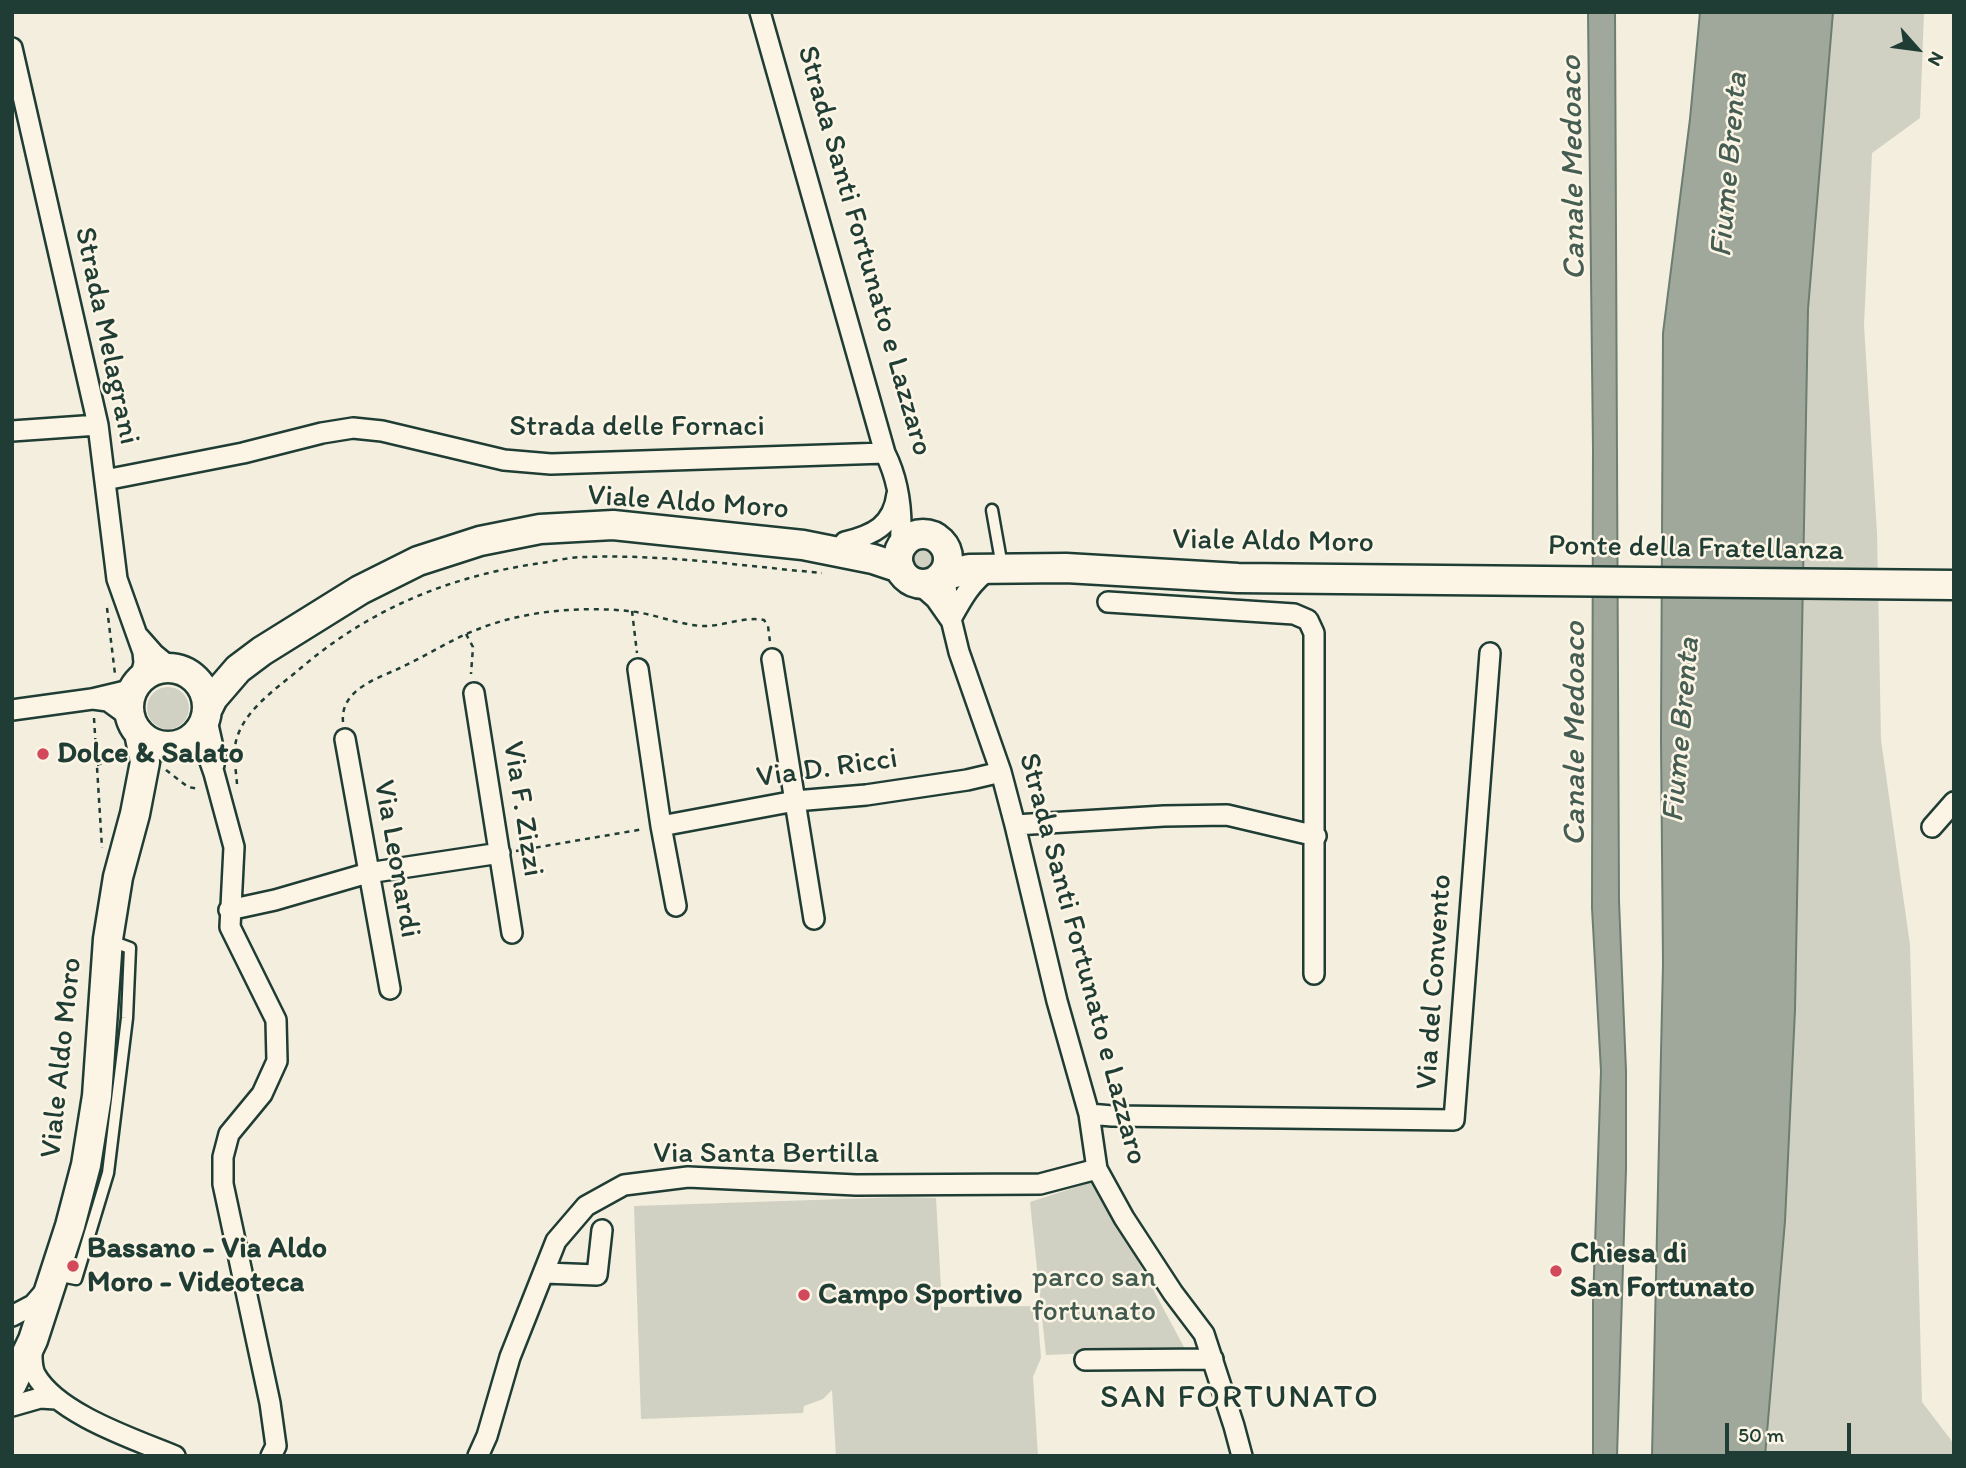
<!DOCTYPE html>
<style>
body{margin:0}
#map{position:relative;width:1966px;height:1468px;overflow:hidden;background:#f3eede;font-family:Itim,sans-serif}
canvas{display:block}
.frame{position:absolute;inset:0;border:14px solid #1f3d34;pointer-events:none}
.north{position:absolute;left:1882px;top:14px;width:70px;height:70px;-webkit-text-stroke:5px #fcf5e5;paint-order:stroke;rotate:118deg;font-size:19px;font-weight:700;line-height:28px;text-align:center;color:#1f3d34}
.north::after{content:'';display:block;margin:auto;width:24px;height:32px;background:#1f3d34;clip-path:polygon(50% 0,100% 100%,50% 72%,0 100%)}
.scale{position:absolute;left:1725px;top:1423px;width:126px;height:32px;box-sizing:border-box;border:4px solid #1f3d34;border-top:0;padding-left:9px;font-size:21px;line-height:24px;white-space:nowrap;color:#1f3d34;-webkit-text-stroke:5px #fcf5e5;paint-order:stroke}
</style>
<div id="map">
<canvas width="1966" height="1468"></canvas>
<div class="frame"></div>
<div class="north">N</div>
<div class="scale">50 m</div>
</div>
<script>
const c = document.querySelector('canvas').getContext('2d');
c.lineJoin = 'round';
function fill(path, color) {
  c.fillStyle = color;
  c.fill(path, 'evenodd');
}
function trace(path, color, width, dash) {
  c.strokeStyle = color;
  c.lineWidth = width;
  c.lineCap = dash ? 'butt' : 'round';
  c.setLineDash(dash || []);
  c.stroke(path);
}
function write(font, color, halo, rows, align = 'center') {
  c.font = font + ' Itim,sans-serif';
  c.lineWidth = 5;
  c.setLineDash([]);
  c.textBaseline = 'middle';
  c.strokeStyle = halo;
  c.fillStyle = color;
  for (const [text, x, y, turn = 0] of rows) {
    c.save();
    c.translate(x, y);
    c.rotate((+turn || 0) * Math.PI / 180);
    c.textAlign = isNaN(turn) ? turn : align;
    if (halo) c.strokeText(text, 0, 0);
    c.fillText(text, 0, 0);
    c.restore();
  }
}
fill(new Path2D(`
 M1833,12H1924L1920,118L1872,153L1864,325L1877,533L1881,740L1910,945L1922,1402L1954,1444V1456H1765L1785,1221L1795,1010L1808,309Z
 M913 560a10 10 0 1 1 20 0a10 10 0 1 1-20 0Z
 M147 708a21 21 0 1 1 42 0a21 21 0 1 1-42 0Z
 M1095,1181L1185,1349L1046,1355L1030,1202Z
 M903,1197L936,1198L942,1307L1037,1306L1041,1358L1033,1377L1038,1456H836L832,1390L823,1399L804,1406L803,1413L641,1419L634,1206Z`), '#d0d1c2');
const water = new Path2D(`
 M1588,12H1615L1619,901L1626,1071V1169L1617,1456H1593V1302L1601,1071L1592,908L1593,449Z
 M1700,12H1833L1808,309L1795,1010L1785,1221L1765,1456H1652L1663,964L1661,738L1663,333L1690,119Z`);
fill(water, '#a0a89b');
trace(water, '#6c7d72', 2);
const service = new Path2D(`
 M992,510L1000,555L997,564
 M56,1275L76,1279L108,1173L127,1018L130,948L111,941`);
const minor = new Path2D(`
 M760,12L885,453C900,483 903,516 900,549
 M12,48L98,425L117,579L143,652L144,663L140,680
 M12,431L98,425
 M105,480L243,453L322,433L353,428L382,431L504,460L551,464L885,453
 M845,542C873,535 893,526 897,494
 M940,577L946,587L951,619L959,652L1001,772L1015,825L1057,1001L1089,1114L1097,1169L1124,1218L1173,1293L1204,1334L1234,1426L1242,1456
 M919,584L936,599L950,619
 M1108,602L1294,614L1308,620L1314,633V974
 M951,619C962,599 971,582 990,569
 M139,637L154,654L171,668
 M772,659L814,919
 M638,669L661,826L676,906
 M474,693L512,933
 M93,699L108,701L130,717
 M12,710L92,699L134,689
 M206,716L215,756L214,765
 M345,739L390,989
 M185,743L196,745L207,753L214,773L234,847L230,927L276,1020L277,1061L262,1094L229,1134L223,1157V1184L270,1403L276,1446L271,1456
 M1015,825L1164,816L1227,815L1316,836
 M661,826L795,801L866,795L967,780L1001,772
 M1932,827L1954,802
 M229,910L275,900L368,873L500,853
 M1089,1114L1112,1116L1454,1120L1490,653
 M545,1273L597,1275L602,1230
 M12,1316L33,1305L46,1290
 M32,1347C32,1357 31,1365 35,1374C57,1414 134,1439 175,1456
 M1085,1360L1213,1359
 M12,1406L40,1398L56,1399
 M478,1456L487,1436L510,1357L556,1241L586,1206L624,1185L688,1177L856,1185L1040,1184L1097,1169`);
const secondary = new Path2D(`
 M898 559a25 25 0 1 1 50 0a25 25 0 1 1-50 0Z
 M940,577L969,569L1066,568L1238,578L1954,585
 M129 707a39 39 0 1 1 78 0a39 39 0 1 1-78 0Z
 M207,710L213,698L238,669L262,651L360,590L418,561L480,541L540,529L613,525L803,545L873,559L900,568
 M12,1384L33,1340L70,1226L86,1165L97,1096L108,939L118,877L135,814L145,762L139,733`);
trace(service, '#1f3d34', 15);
trace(minor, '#1f3d34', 24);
trace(secondary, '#1f3d34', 33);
trace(new Path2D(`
 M107,608L115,674
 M632,611L637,653
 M466,634L473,647L471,674
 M94,718L102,848
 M343,722C340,690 376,679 400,668C426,656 450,640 476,630C522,611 579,606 628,611C652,613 676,624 701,626C722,627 743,616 764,620L768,626L770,642
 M97,765L120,755
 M166,770L188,787L199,789
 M237,784C236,770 233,755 236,741C244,709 279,687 302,667C372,608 450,576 541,563C555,561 570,557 584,557C662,554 743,566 822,573
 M516,851L644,829`), '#1f3d34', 2.5, [5, 5]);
trace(service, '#fcf5e5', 10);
trace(minor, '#fcf5e5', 19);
trace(secondary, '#fcf5e5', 28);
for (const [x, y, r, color] of [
 [43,754,7,"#d1495b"],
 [73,1266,7,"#d1495b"],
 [1556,1271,7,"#d1495b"],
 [804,1295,7,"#d1495b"]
]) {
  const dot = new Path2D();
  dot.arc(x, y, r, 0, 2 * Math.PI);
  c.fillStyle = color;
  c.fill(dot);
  trace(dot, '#fcf5e5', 2.5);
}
write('30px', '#1f3d34', '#fcf5e5', [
 ["Strada Santi Fortunato e Lazzaro",864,251,74],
 ["Strada Melagrani",106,336,78],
 ["Strada delle Fornaci",637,427],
 ["Viale Aldo Moro",688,503,4],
 ["Viale Aldo Moro",1273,542,1],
 ["Ponte della Fratellanza",1696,549,1],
 ["Via D. Ricci",827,769,-8],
 ["Via F. Zizzi",522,809,81],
 ["Via Leonardi",396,859,80],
 ["Strada Santi Fortunato e Lazzaro",1082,959,75],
 ["Via del Convento",1435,982,-86],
 ["Viale Aldo Moro",62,1058,-84],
 ["Via Santa Bertilla",766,1154]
]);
write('bold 30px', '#1f3d34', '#fcf5e5', [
 ["Dolce & Salato",57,754],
 ["Bassano - Via Aldo",87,1249],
 ["Moro - Videoteca",87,1283],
 ["Chiesa di",1570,1254],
 ["San Fortunato",1570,1288],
 ["Campo Sportivo",818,1295]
], 'left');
write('30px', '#425b50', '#fcf5e5', [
 ["parco san",1094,1278],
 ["fortunato",1094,1312]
]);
write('italic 32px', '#465d53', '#fcf5e5', [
 ["Fiume Brenta",1730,165,-85],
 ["Canale Medoaco",1574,168,-91],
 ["Fiume Brenta",1682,730,-85],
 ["Canale Medoaco",1576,734,-90]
]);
c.letterSpacing = '2px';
write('33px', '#1f3d34', '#fcf5e5', [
 ["SAN FORTUNATO",1240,1399]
]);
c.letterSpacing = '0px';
</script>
